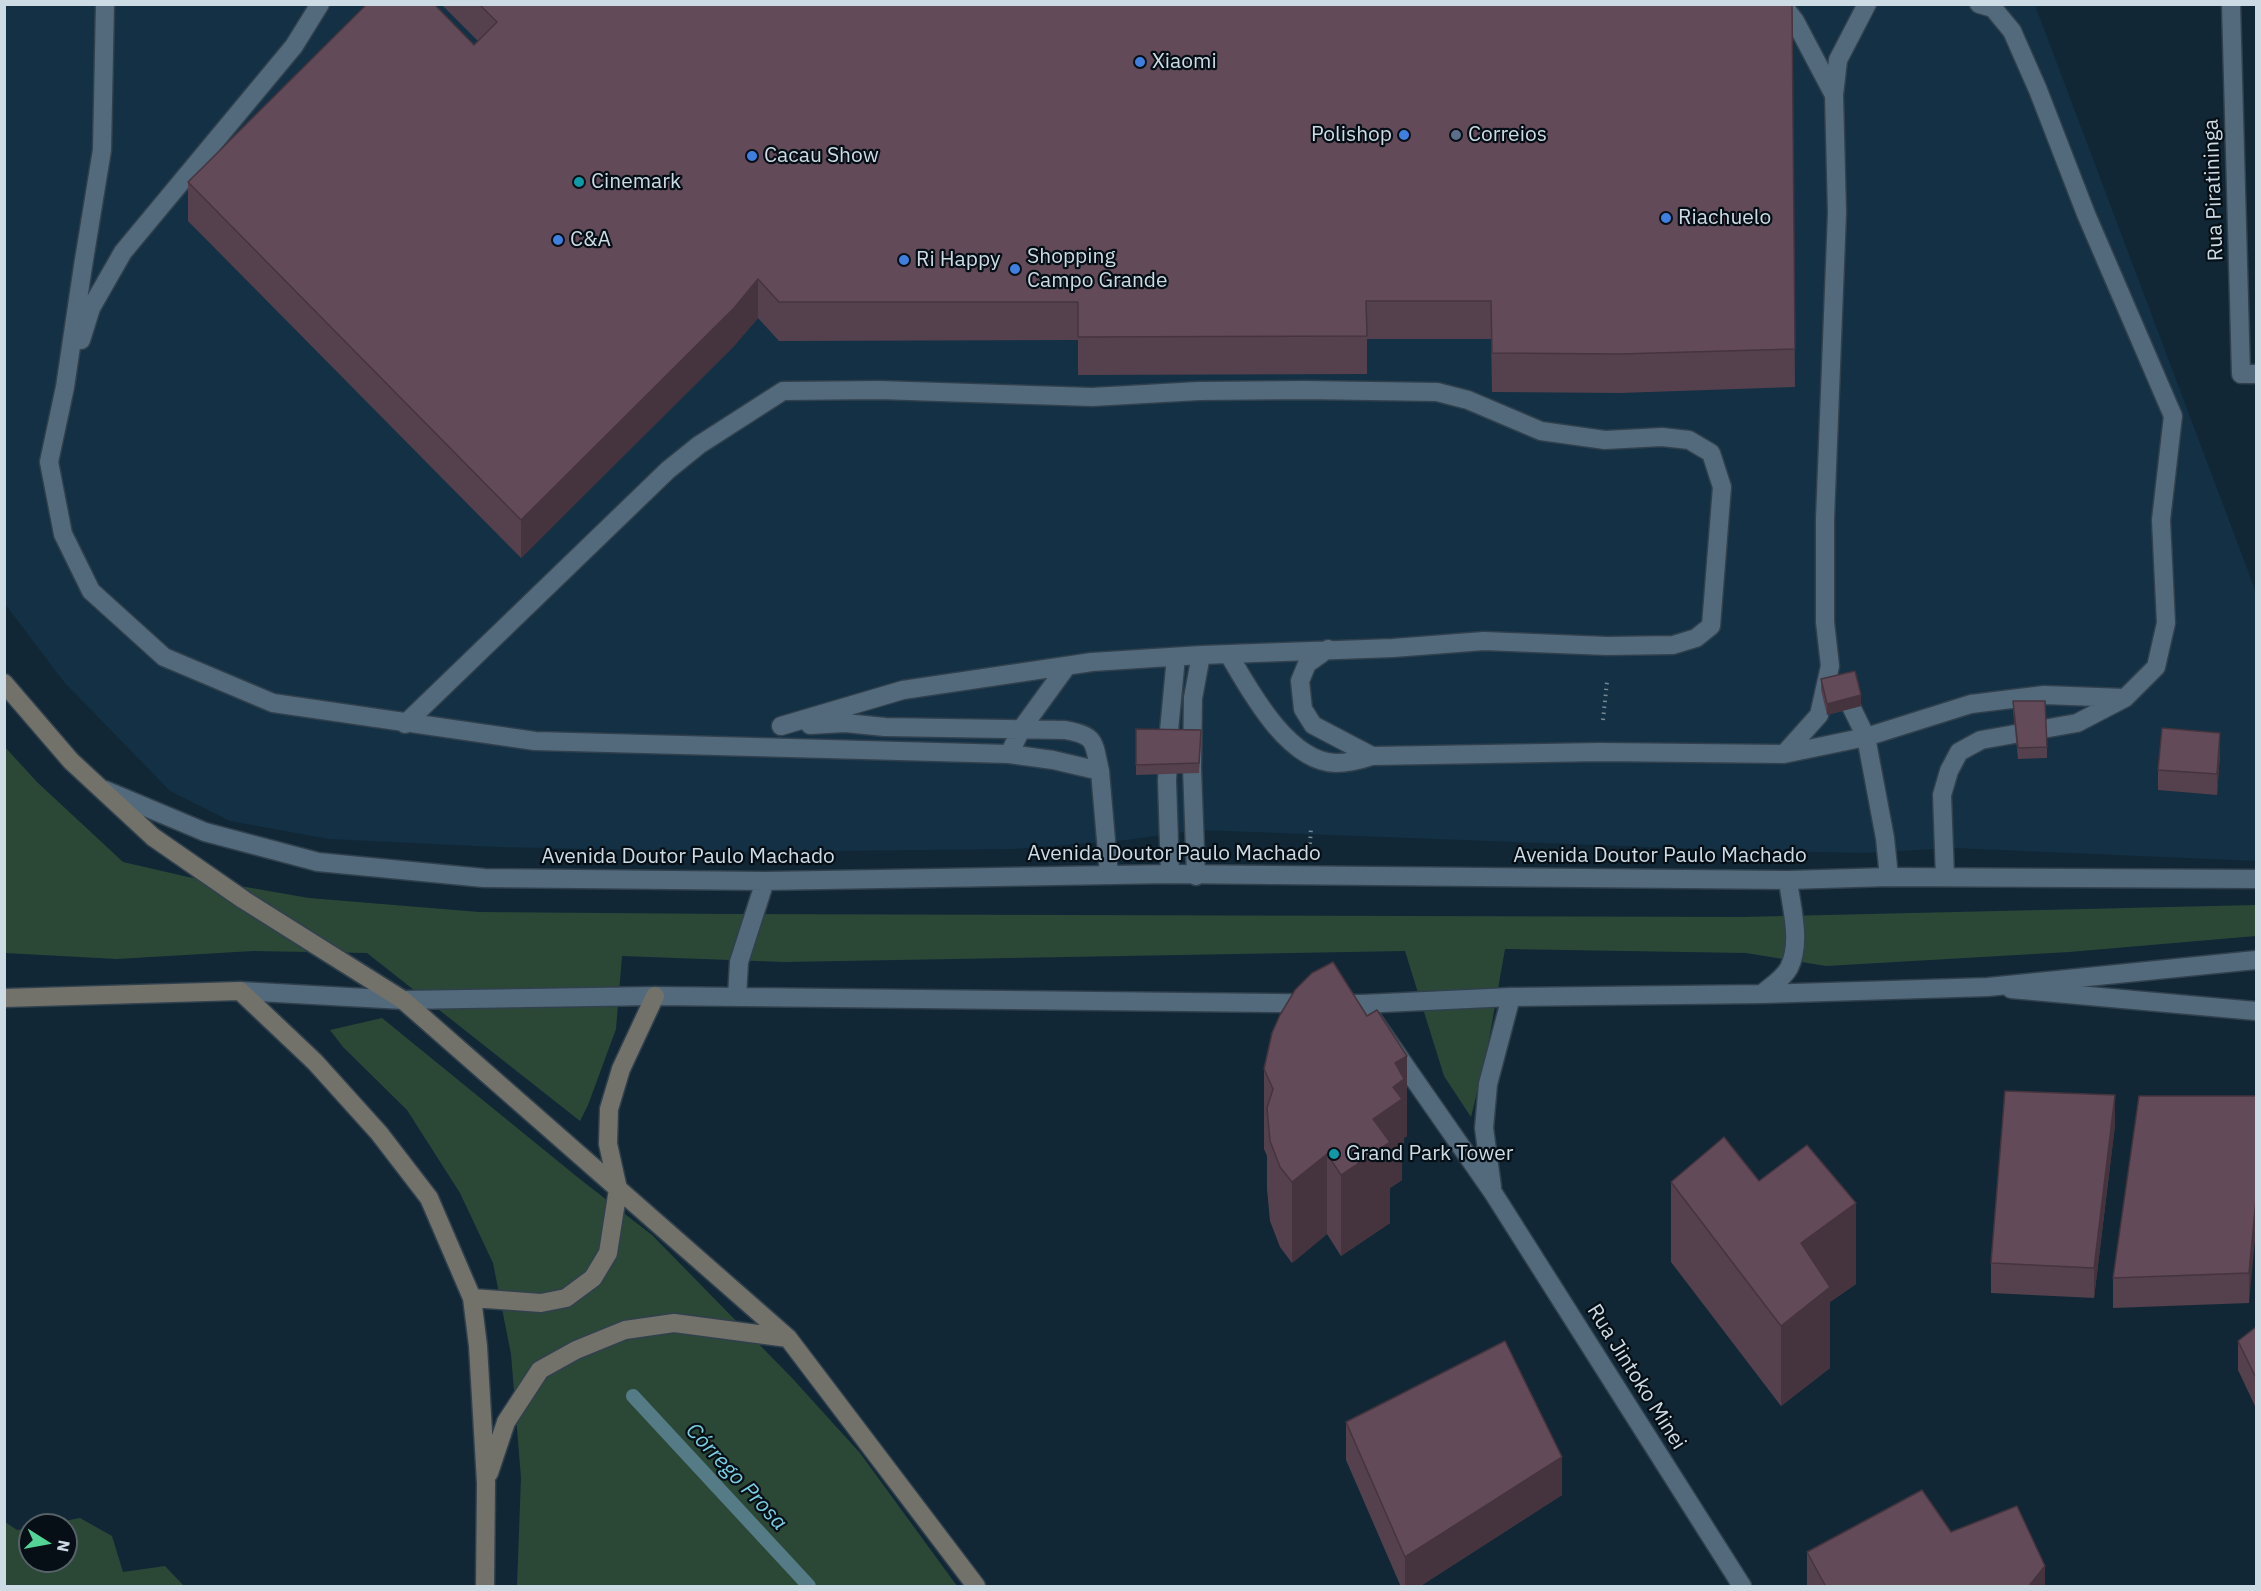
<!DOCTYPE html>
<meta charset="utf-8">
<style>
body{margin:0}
#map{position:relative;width:2261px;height:1591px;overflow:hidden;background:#112736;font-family:"IBM Plex Sans",sans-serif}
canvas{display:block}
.frame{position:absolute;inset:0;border:6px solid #cddbe5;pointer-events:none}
.north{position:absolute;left:18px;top:1513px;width:60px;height:60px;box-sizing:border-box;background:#060f15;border:2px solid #566168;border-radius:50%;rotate:101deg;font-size:16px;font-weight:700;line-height:24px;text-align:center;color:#cddbe5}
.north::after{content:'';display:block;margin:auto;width:21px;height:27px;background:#53d396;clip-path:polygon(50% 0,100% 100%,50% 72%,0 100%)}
</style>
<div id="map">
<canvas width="2261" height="1591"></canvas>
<div class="frame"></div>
<div class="north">N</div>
</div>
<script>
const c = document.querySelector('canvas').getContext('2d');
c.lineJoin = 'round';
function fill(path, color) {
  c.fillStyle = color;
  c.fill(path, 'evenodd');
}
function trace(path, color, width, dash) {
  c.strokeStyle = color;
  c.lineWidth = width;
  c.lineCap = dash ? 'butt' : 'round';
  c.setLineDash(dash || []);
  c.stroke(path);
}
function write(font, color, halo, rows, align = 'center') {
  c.font = font + ' "IBM Plex Sans",sans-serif';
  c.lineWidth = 4.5;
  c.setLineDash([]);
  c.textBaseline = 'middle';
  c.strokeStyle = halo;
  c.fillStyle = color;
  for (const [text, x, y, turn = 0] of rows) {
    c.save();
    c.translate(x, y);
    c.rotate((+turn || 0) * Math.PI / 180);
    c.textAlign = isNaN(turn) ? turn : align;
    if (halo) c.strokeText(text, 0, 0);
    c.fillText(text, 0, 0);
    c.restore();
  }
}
fill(new Path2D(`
 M5,5H2035L2256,592V861L1954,848L1864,853L1726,850L1200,830L1118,841L1014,849L739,852L496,847L329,839L230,821L170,791L64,682L5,604Z`), '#133044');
fill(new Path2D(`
 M4,746L37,782L123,862L188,877L309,898L479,912L729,914L1741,917L2256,905V936L2069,952L1826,966L1746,953L1505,949L1487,1051L1471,1117L1444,1076L1405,951L784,962L622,956L616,1029L588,1105L580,1121L367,953L253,951L117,959L5,953Z
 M382,1018L581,1180L652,1235L792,1378L860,1453L957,1586H517L521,1478L511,1354L493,1263L460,1193L407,1110L343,1047L330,1030Z
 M80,1518L112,1536L123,1572L165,1566L184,1586H5V1522L17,1530L30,1528V1561H66V1525H44Z`), '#2b4837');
trace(new Path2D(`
 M633,1396L809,1586`), '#557c86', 14);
const service = new Path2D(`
 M105,4L102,150L83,266L65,387L49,462L63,534L91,591L164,657L273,703L535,741L1009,754L1053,760L1100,771L1109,875
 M1782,4L1795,21L1834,95
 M81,340L91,308L123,252L294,46L320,4
 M1328,649L1307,664L1300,681L1303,709L1313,725L1372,756
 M1229,655C1250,691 1288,762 1336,763C1349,763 1360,760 1372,756L1601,752L1784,754L1866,737L1971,704L2044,695L2124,698
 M1841,686L1866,737L1885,838L1889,877
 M405,724L668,470L699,445L783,391L879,390L1092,397L1199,391L1304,390L1437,392L1468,400L1541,431L1605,440L1662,437L1689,440L1711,453L1722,487L1711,626L1696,638L1673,645L1607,646L1484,641L1393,648L1201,655L1092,662L903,690L781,726
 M810,725L845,723L885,727L1065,730C1097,736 1093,741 1100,771
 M1009,754L1022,728L1067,666
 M1784,754L1819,715L1830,666L1825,622V519L1837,213L1834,95L1838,60L1867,4
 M1170,874L1167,781L1169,731L1176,657
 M1196,876L1192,768L1193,698L1201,655
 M1945,877L1942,795L1949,771L1959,752L1981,740L2077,723L2125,698L2156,667L2166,623L2161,520L2173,416L2086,214L2038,90L2012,31L1993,8L1979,4`);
const minor = new Path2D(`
 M2231,4L2241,374H2256
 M2011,989L2256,1011
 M1362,1004L1492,1191L1742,1586
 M1492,1187L1484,1128L1488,1084L1511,997`);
const tertiary = new Path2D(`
 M105,790L205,832L318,862L484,878L765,881L1170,874L1788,880L1889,877L2256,879
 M240,991L403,1000L655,996L1362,1004L1511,997L1762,994L1988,987L2256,960
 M1762,994C1771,986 1783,979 1789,968C1802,942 1791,907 1788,880
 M737,997L739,962L765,881`);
const secondary = new Path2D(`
 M4,683L71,761L153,837L244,900L403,1000L788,1338L976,1586
 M4,998L240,991L315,1062L379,1133L429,1198L472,1298L478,1346L486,1483L485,1586
 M472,1298L541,1303L566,1298L593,1278L608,1253L618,1189L608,1144L609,1109L621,1069L655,996
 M489,1473L506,1422L540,1370L576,1350L625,1330L674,1323L788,1338`);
trace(service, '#31404d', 21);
trace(minor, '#31404d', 21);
trace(tertiary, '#31404d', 21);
trace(secondary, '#31404d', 21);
trace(new Path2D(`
 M1603,720L1607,682
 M1310,844L1311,827`), '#768894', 4, [1.5, 4.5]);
trace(service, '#526a7c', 18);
trace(minor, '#526a7c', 18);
trace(tertiary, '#526a7c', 18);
trace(secondary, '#72716a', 18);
fill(new Path2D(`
 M441,4H1792L1795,387L1620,393L1492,392L1491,339H1367V374L1078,375V340L779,341L758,318L734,346L521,558L188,221V182L474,45L478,41Z
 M1821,679L1861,706L1827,715L1821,690Z
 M2013,701L2047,747V758L2018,759L2013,711Z
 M1136,729L1201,740L1199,773L1136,775Z
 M2220,754L2217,795L2158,790V770Z
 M1264,1069L1407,1136L1404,1138V1160L1402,1162V1180L1390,1188V1223L1341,1256L1327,1234L1292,1263L1280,1247L1270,1221L1267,1189V1156L1264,1149Z
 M2256,1096L2249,1303L2113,1308V1278Z
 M2115,1125L2094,1298L1991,1293V1263Z
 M1671,1182L1856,1284L1830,1302V1368L1781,1406L1671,1262Z
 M2256,1327V1408L2238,1370V1341Z
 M1346,1422L1562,1495L1419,1587H1401L1346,1460Z
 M1951,1532L2045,1587H1807V1552Z`), '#55404d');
fill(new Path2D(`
 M758,279V318L734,346L521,558V520Z
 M1861,695V706L1827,715V704Z
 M2220,733V754L2217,795V774Z
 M1407,1056V1136L1404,1138V1160L1402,1162V1180L1390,1188V1223L1341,1256V1175L1373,1119L1393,1087L1395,1063Z
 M2115,1095V1125L2094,1298V1268Z
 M1327,1154V1234L1292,1263V1182Z
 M2256,1199V1229L2249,1303V1273Z
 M1856,1203V1284L1830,1302V1368L1781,1406V1326L1801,1243Z
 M1562,1457V1495L1419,1587H1405V1557Z
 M2045,1566V1587H2028Z`), '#45343e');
const building = new Path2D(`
 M367,4H434L474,45L497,22L479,4H1792L1795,349L1620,354L1492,353L1491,301H1366L1367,336L1078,337V302H779L758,279L734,308L521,520L188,182Z
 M1855,671L1861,695L1827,704L1821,679Z
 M2013,701H2045L2047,747L2018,748Z
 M2162,728L2220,733L2217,774L2158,770Z
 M1136,729L1201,730L1199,763L1136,765Z
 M1333,962L1367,1016L1377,1010L1407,1056L1395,1063L1404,1079L1393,1087L1402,1099L1373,1119L1390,1142L1341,1175L1327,1154L1292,1182L1280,1167L1270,1141L1267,1108L1273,1089L1264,1069L1272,1033L1280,1015L1295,990L1312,973Z
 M2005,1091L2115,1095L2094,1268L1991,1263Z
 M2139,1096H2256V1199L2249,1273L2113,1278Z
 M1724,1137L1759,1181L1807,1145L1856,1203L1801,1243L1830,1287L1781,1326L1671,1182Z
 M2256,1327V1378L2238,1341Z
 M1505,1341L1562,1457L1405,1557L1346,1422Z
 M1922,1490L1951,1532L2017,1506L2045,1566L2028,1587H1826L1807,1552Z`);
fill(building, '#634a59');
trace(building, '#45343e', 1.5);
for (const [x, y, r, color] of [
 [1140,62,6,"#3f7fe0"],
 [1404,135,6,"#3f7fe0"],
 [1456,135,6,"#5c6f8a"],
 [752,156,6,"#3f7fe0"],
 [579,182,6,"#0f9aa8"],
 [1666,218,6,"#3f7fe0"],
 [558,240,6,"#3f7fe0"],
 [904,260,6,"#3f7fe0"],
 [1015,269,6,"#3f7fe0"],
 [1334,1154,6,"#0f9aa8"]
]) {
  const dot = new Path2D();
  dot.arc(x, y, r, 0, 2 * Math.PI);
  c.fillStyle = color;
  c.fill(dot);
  trace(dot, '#060f15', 2);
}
write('21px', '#cddbe5', '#060f15', [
 ["Xiaomi",1152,62],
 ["Polishop",1392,135,"right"],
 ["Correios",1468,135],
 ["Cacau Show",764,156],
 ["Cinemark",591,182],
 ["Riachuelo",1678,218],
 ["C&A",570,240],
 ["Shopping",1027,257],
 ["Campo Grande",1027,281],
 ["Ri Happy",916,260],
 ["Grand Park Tower",1346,1154]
], 'left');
write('21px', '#cddbe5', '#060f15', [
 ["Rua Piratininga",2214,190,-92],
 ["Avenida Doutor Paulo Machado",1174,854],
 ["Avenida Doutor Paulo Machado",1660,856],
 ["Avenida Doutor Paulo Machado",688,857],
 ["Rua Jintoko Minei",1636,1377,58]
]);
write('italic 22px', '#7acde1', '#060f15', [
 ["Córrego Prosa",736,1477,47]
]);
</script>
